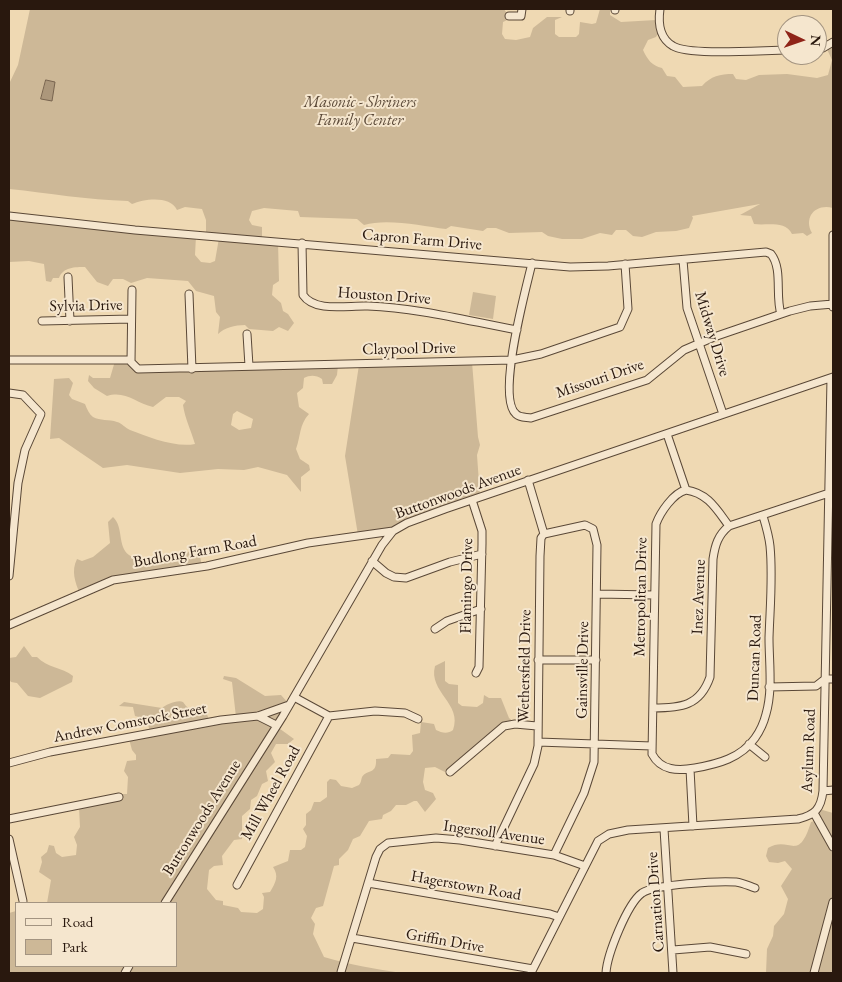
<!DOCTYPE html>
<style>
body{margin:0}
#map{position:relative;width:842px;height:982px;overflow:hidden;background:#efd9b3;font-family:"EB Garamond",serif}
canvas{display:block}
.frame{position:absolute;inset:0;border:10px solid #29180e;pointer-events:none}
.legend{position:absolute;left:15px;top:902px;width:162px;height:65px;box-sizing:border-box;background:#f5e6ce;border:1px solid #a39481;margin:0;padding:6px 9px;list-style:none;font-size:15px;color:#29180e}
.legend li{display:flex;align-items:center;gap:10px;height:25px}
.legend b{width:25px;border:1px solid #a39481}
.north{position:absolute;left:777px;top:15px;width:50px;height:50px;box-sizing:border-box;background:#f5e6ce;border:1px solid #a39481;border-radius:50%;rotate:93deg;font-size:14px;font-weight:700;line-height:20px;text-align:center;color:#29180e}
.north::after{content:'';display:block;margin:auto;width:18px;height:22px;background:#8f2418;clip-path:polygon(50% 0,100% 100%,50% 72%,0 100%)}
</style>
<div id="map">
<canvas width="842" height="982"></canvas>
<div class="frame"></div>
<ul class="legend">
<li><b style="height:6px;background:#f5e6ce"></b>Road</li>
<li><b style="height:14px;background:#cdb897"></b>Park</li>
</ul>
<div class="north">N</div>
</div>
<script>
const c = document.querySelector('canvas').getContext('2d');
c.lineJoin = 'round';
function fill(path, color) {
  c.fillStyle = color;
  c.fill(path, 'evenodd');
}
function trace(path, color, width, dash) {
  c.strokeStyle = color;
  c.lineWidth = width;
  c.lineCap = dash ? 'butt' : 'round';
  c.setLineDash(dash || []);
  c.stroke(path);
}
function write(font, color, halo, rows, align = 'center') {
  c.font = font + ' "EB Garamond",serif';
  c.lineWidth = 4;
  c.setLineDash([]);
  c.textBaseline = 'middle';
  c.strokeStyle = halo;
  c.fillStyle = color;
  for (const [text, x, y, turn = 0] of rows) {
    c.save();
    c.translate(x, y);
    c.rotate((+turn || 0) * Math.PI / 180);
    c.textAlign = isNaN(turn) ? turn : align;
    if (halo) c.strokeText(text, 0, 0);
    c.fillText(text, 0, 0);
    c.restore();
  }
}
fill(new Path2D(`
 M30,9H504L506,12L520,14L503,22L502,34L505,39L516,40L530,37L533,28L547,17H562L555,20V34L559,37H576L579,34L580,22L592,24L596,23L600,9H610V15L621,22L656,20L659,32L656,37L648,40L643,50C647,59 652,66 662,68L667,76L675,77L683,87L702,86C711,76 720,74 733,74L736,79L746,80L759,75L787,74L817,78L828,75L832,60L826,47L833,39V208C816,203 803,217 812,233L807,236L803,233L792,234C785,220 766,226 754,224L751,216L740,215L760,204L692,216L693,218L689,228L676,231L656,232L642,237L633,236L626,230H616L612,235L600,233L582,239H562L548,236L542,232L509,233L496,228H487L483,231L451,226L446,229C422,226 387,218 364,225L357,219L300,217L298,211L264,208L252,211L249,220L252,225L262,227V240L278,242L279,281L273,285L272,295L281,303L283,311L288,314L294,323L288,331L279,327L273,331L249,329L245,325C235,325 224,328 218,334L220,317L216,312L214,296L196,291L188,281L147,278L131,283L123,279H113L108,286L97,282L85,267C75,267 63,267 59,278H53L51,282L46,281L44,264L29,261L9,262V216L196,236L195,255L201,262L210,263L215,261L219,238L206,236V220L202,209L185,207L177,210C170,195 144,199 132,204L128,201C87,200 49,193 9,189V84L18,65Z
 M473,292L496,296L493,319L469,315Z
 M115,361L131,362L133,366L338,365L337,375L332,384H323L322,379C316,375 310,375 304,378L303,388L297,393L299,407L309,414C299,425 301,435 296,449L300,459L309,465L310,470L301,477V492L287,475L258,467L244,470L218,469L180,473L127,465L103,468L59,438L50,439L54,379L69,378L73,383L69,395L72,399L85,404C87,409 89,414 93,417C100,421 109,419 117,422C122,423 125,428 130,430C148,437 176,448 195,444C191,430 185,419 183,405L186,401L179,397H166L153,407C136,403 125,390 107,396L94,388L88,381L89,375L93,378H110ZM237,411L253,419L251,428L239,430L231,425L233,414Z
 M472,362L478,437L480,445L477,455L480,497L407,523L387,536L358,535L345,456L359,365Z
 M113,517C124,527 117,546 129,555C148,569 180,541 200,556L202,567L135,576L80,594C75,582 71,571 77,559L82,561L93,557L110,543L108,522Z
 M24,646L32,657H37C47,668 62,667 73,676L72,682L40,698L28,696L17,683L11,682L9,679V658L16,657Z
 M445,661V681L449,684L458,685V703L462,706L477,707L483,703L484,695L489,698H501L509,718L515,723L503,727L445,772L435,767L425,768L423,782L425,790L433,793L436,799L425,812L417,801H414L406,805H396L391,811L383,815L382,819L369,821L360,836L353,839L348,850L339,859V865L334,866L323,906L316,908L311,918L315,924L313,934L324,957C350,965 376,969 402,973H9V913L16,911V966H176V903H47L51,880L39,872L42,862L41,857L47,852L49,845L54,846L56,853L62,857L76,855L77,845L74,837L80,827L79,807L115,799L121,794H127L128,777L124,771L127,761L136,760V755L132,750L129,739L150,733L147,719L135,716L133,707L119,706L124,702L162,708C165,705 178,699 183,702C185,704 186,707 189,708L204,707L210,722L236,717L232,682L223,679L224,676L236,678L265,696L281,695L289,704L276,726L294,739L288,744H276L271,753L275,762L266,771L268,781L262,784L257,796L251,800L250,809L242,816V839L234,840L222,856L223,865L214,866L209,870L207,889L216,900L223,901V905L238,908L241,912L257,913L263,909L264,897L262,893L270,892C276,882 279,876 273,867L288,861L290,850H301L305,847L307,836L303,829L306,825V814L311,810L314,802H320L327,797V782L330,779L336,780L341,786L352,788L359,785C361,783 361,780 362,777C367,769 377,775 376,759L388,758L391,754L410,755L413,751L412,735L420,733L421,722L434,724L436,730C442,733 448,734 453,730C463,704 428,692 435,666Z
 M819,809L833,813V973H766L767,949L773,936L774,926L784,914L788,899L781,886L792,869L785,861L778,863L769,862L766,856L768,848C790,835 798,864 811,822L818,820L814,814Z`), '#cdb897');
const water = new Path2D(`
 M46,80L55,82L52,101L41,99Z`);
fill(water, '#ac977b');
trace(water, '#78644f', 1);
const minor = new Path2D(`
 M660,9C658,23 659,38 673,46C689,56 764,50 787,50
 M615,10V9
 M570,11V9
 M509,16H521L522,9
 M817,50L823,48L833,42
 M9,216L135,230L570,267L608,266L766,252L771,254C783,269 775,296 781,314
 M302,243L303,295C315,313 349,305 368,306C419,308 468,321 517,330
 M683,260L687,308L723,414
 M532,263C526,289 496,397 516,414C520,418 526,417 531,418L647,380L684,350L714,337L790,311L810,306L833,304
 M68,277L70,321
 M132,290L131,362L138,369L512,360L541,354L620,327L628,309L625,264
 M189,294L192,369
 M833,307V235
 M42,321L131,319
 M247,334L249,366
 M9,360H131
 M9,393L23,395L41,414L25,450L18,483L9,576
 M667,434L686,490
 M686,490C673,493 660,513 656,524L652,754C661,771 678,771 695,768C718,764 741,758 755,738C760,731 764,722 766,714C773,690 769,662 769,638C770,607 773,576 770,546C769,536 766,526 763,516
 M686,490C708,493 717,510 729,526
 M472,500L482,531V544L479,667L476,673
 M544,534L585,525L593,529L597,545L594,762L584,793L554,855
 M372,561L386,573L394,577L406,578L450,562L482,554
 M597,594L654,595
 M9,625L113,580L207,566L308,543L393,531
 M435,629L447,621L481,609
 M538,660H596
 M769,687L816,686L825,679H833
 M294,697L329,716L375,711L405,713L418,719
 M653,708C681,708 700,706 710,677L713,559C715,545 718,535 729,526L829,493
 M258,716L276,725
 M538,742L652,746
 M749,744L765,757
 M9,763L50,752L221,720L258,716L289,705
 M690,769L693,826
 M450,772L504,726L515,724L537,726
 M823,791L833,790
 M814,813L833,847
 M9,819L119,797
 M664,829L673,973
 M9,839L23,901
 M495,846L534,764L538,746L540,556L541,538L544,534L528,480
 M368,883L550,914L559,917
 M237,885L329,716
 M165,903L283,716L382,545L393,531L407,523L445,509L833,377
 M352,938L533,969
 M673,950L710,947L746,954
 M341,972L376,857L380,849L388,843L436,838L460,840L554,855L585,866
 M125,973L129,966
 M531,973L598,841L609,834L628,830L798,819C815,815 821,809 823,791L831,378
 M606,973C607,955 627,904 642,893C655,884 718,881 736,882C743,883 749,886 755,888
 M814,973L833,902`);
trace(minor, '#5a4837', 9);
trace(minor, '#f5e6ce', 7);
write('italic 16px', '#5a4837', '#f5e6ce', [
 ["Masonic - Shriners",360,103],
 ["Family Center",360,121]
]);
write('16px', '#29180e', '#f5e6ce', [
 ["Capron Farm Drive",422,240,5],
 ["Houston Drive",384,296,4],
 ["Sylvia Drive",86,306,-1],
 ["Midway Drive",712,334,73],
 ["Claypool Drive",409,349,-1],
 ["Missouri Drive",600,379,-19],
 ["Buttonwoods Avenue",458,492,-20],
 ["Budlong Farm Road",195,552,-10],
 ["Flamingo Drive",467,586,-89],
 ["Metropolitan Drive",641,597,-89],
 ["Inez Avenue",699,597,-88],
 ["Duncan Road",755,658,-88],
 ["Wethersfield Drive",525,666,-89],
 ["Gainsville Drive",583,670,-89],
 ["Andrew Comstock Street",130,723,-11],
 ["Asylum Road",809,751,-88],
 ["Mill Wheel Road",271,793,-61],
 ["Buttonwoods Avenue",202,818,-58],
 ["Ingersoll Avenue",494,833,8],
 ["Hagerstown Road",466,886,10],
 ["Carnation Drive",656,902,-94],
 ["Griffin Drive",445,941,10]
]);
</script>
